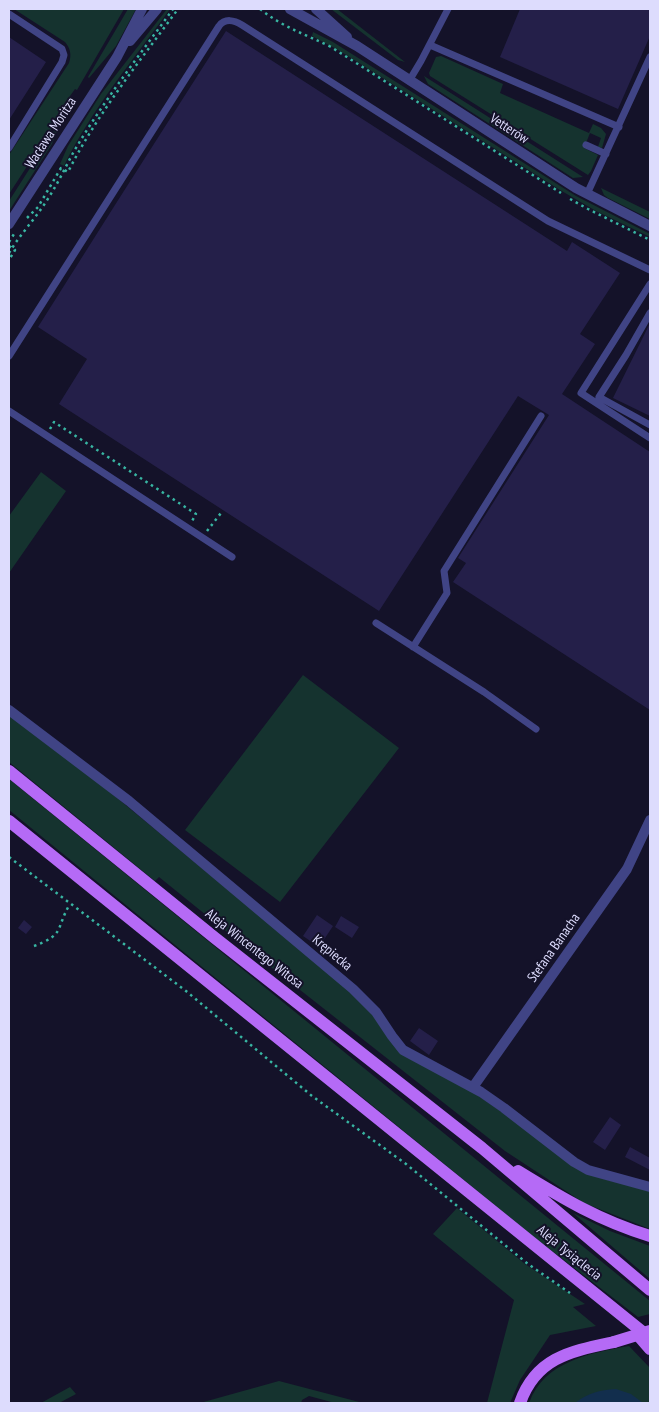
<!DOCTYPE html>
<meta charset="utf-8">
<style>
body{margin:0}
#map{position:relative;width:659px;height:1412px;overflow:hidden;background:#141229;font-family:"PT Sans Narrow",sans-serif}
canvas{display:block}
.frame{position:absolute;inset:0;border:10px solid #dddcfd;pointer-events:none}
</style>
<div id="map">
<canvas width="659" height="1412"></canvas>
<div class="frame"></div>
</div>
<script>
const c = document.querySelector('canvas').getContext('2d');
c.lineJoin = 'round';
function fill(path, color) {
  c.fillStyle = color;
  c.fill(path, 'evenodd');
}
function trace(path, color, width, dash) {
  c.strokeStyle = color;
  c.lineWidth = width;
  c.lineCap = dash ? 'butt' : 'round';
  c.setLineDash(dash || []);
  c.stroke(path);
}
function write(font, color, halo, rows, align = 'center') {
  c.font = font + ' "PT Sans Narrow",sans-serif';
  c.lineWidth = 4;
  c.setLineDash([]);
  c.textBaseline = 'middle';
  c.strokeStyle = halo;
  c.fillStyle = color;
  for (const [text, x, y, turn = 0] of rows) {
    c.save();
    c.translate(x, y);
    c.rotate((+turn || 0) * Math.PI / 180);
    c.textAlign = isNaN(turn) ? turn : align;
    if (halo) c.strokeText(text, 0, 0);
    c.fillText(text, 0, 0);
    c.restore();
  }
}
fill(new Path2D(`
 M14,9H124L77,90L75,89L65,103L67,105L9,194V155L69,63C72,54 70,48 65,42Z
 M128,9H136L116,46L89,78L88,77Z
 M167,9H170C134,59 91,110 64,166L60,164L68,146L101,94Z
 M331,9H337L405,62L398,60Z
 M313,32L333,42L576,196L650,234V237L596,211L560,190L340,51L312,36Z
 M441,56L503,84L500,93L589,133L593,124L601,128L606,134L602,148L598,147L601,138L590,133L584,148L598,155L591,171L588,175L430,76L429,73L436,57Z
 M424,76L583,177L573,178L428,84Z
 M62,118L52,144L9,211V201Z
 M601,188L650,212V219L608,198L604,195Z
 M41,472L66,491L9,573V516Z
 M303,675L399,748L280,902L185,830Z
 M9,715L76,764L359,998L375,1016L395,1046L469,1089L588,1173C608,1182 629,1184 650,1191V1229L584,1203L505,1151L253,953L159,877L155,881L9,762Z
 M9,779L650,1301V1314L638,1317L539,1241L9,810Z
 M457,1208L525,1264L585,1304L573,1307L596,1326L550,1335L520,1380L510,1403H487L514,1300L433,1234Z
 M573,1213L610,1231L650,1246V1279Z
 M629,1346L650,1368V1403H529C544,1361 591,1353 629,1346Z
 M279,1381L363,1403H335L309,1396L302,1400L301,1403H200Z
 M70,1387L76,1394L59,1403H41Z`), '#15332f');
fill(new Path2D(`
 M616,1389L631,1394L643,1403H575C588,1393 599,1390 616,1389Z`), '#122e4d');
fill(new Path2D(`
 M520,9H650V36L618,109L500,57Z
 M226,31L567,251L572,242L620,273L580,334L595,344L562,394L650,452V710L453,582L466,563L458,558L549,415L518,396L379,611L59,404L87,359L38,327L115,205Z
 M9,37L46,62L9,120Z
 M650,323V416L613,398Z
 M317,915L333,926L319,947L303,936Z
 M341,916L359,927L352,938L335,927Z
 M24,920L32,927L26,934L18,928Z
 M419,1028L438,1041L429,1055L410,1041Z
 M610,1117L621,1125L605,1150L593,1142Z
 M630,1147L650,1158V1170L625,1157Z`), '#241f49');
trace(new Path2D(`
 M260,9C284,28 305,34 331,47L561,193
 M570,199L588,209L650,240
 M27,218L38,207L61,168L68,172C97,114 140,61 178,9
 M9,242L14,234
 M9,246L15,250L9,260
 M9,253C21,233 37,217 49,197C58,183 65,168 73,153C102,103 139,56 173,9
 M50,429L54,422L196,514L192,521
 M207,531L221,513
 M9,857L186,991L312,1096L406,1164L528,1264L570,1293
 M34,946C66,934 55,929 70,904`), '#38b5a2', 2.5, [2.5, 4]);
trace(new Path2D(`
 M9,14L62,49L64,55L62,62L9,148
 M430,45L619,127
 M409,81L421,61L448,9
 M586,145L606,154
 M587,194L650,57
 M650,284L581,393L650,438
 M650,313L626,355L599,397L650,425
 M9,356L219,26C225,18 234,20 242,25L548,221L650,270
 M9,411L232,557
 M376,623L484,692L536,729
 M413,647L447,593L444,571L541,416`), '#404485', 7);
trace(new Path2D(`
 M290,9L357,46L576,188L650,226
 M316,9L347,37
 M130,41L157,9
 M9,224L117,57L142,9
 M9,710L129,801L353,989L376,1012L392,1036L403,1050L481,1092L504,1108L574,1162L588,1170L650,1187
 M473,1087L627,869L650,820`), '#404485', 10);
trace(new Path2D(`
 M9,771L215,938L482,1148L650,1290
 M9,821L650,1338
 M518,1171C562,1198 600,1221 650,1236
 M637,1334L650,1349
 M520,1403C536,1357 572,1351 614,1342`), '#b56af6', 12);
trace(new Path2D(`
 M614,1342L650,1331`), '#b56af6', 12);
write('14px', '#dddcfd', '#141229', [
 ["Vetterów",509,129,33],
 ["Wacława Moritza",51,133,-57],
 ["Stefana Banacha",554,948,-55],
 ["Aleja Wincentego Witosa",254,949,38],
 ["Krępiecka",332,953,40],
 ["Aleja Tysiąclecia",569,1253,39]
]);
</script>
